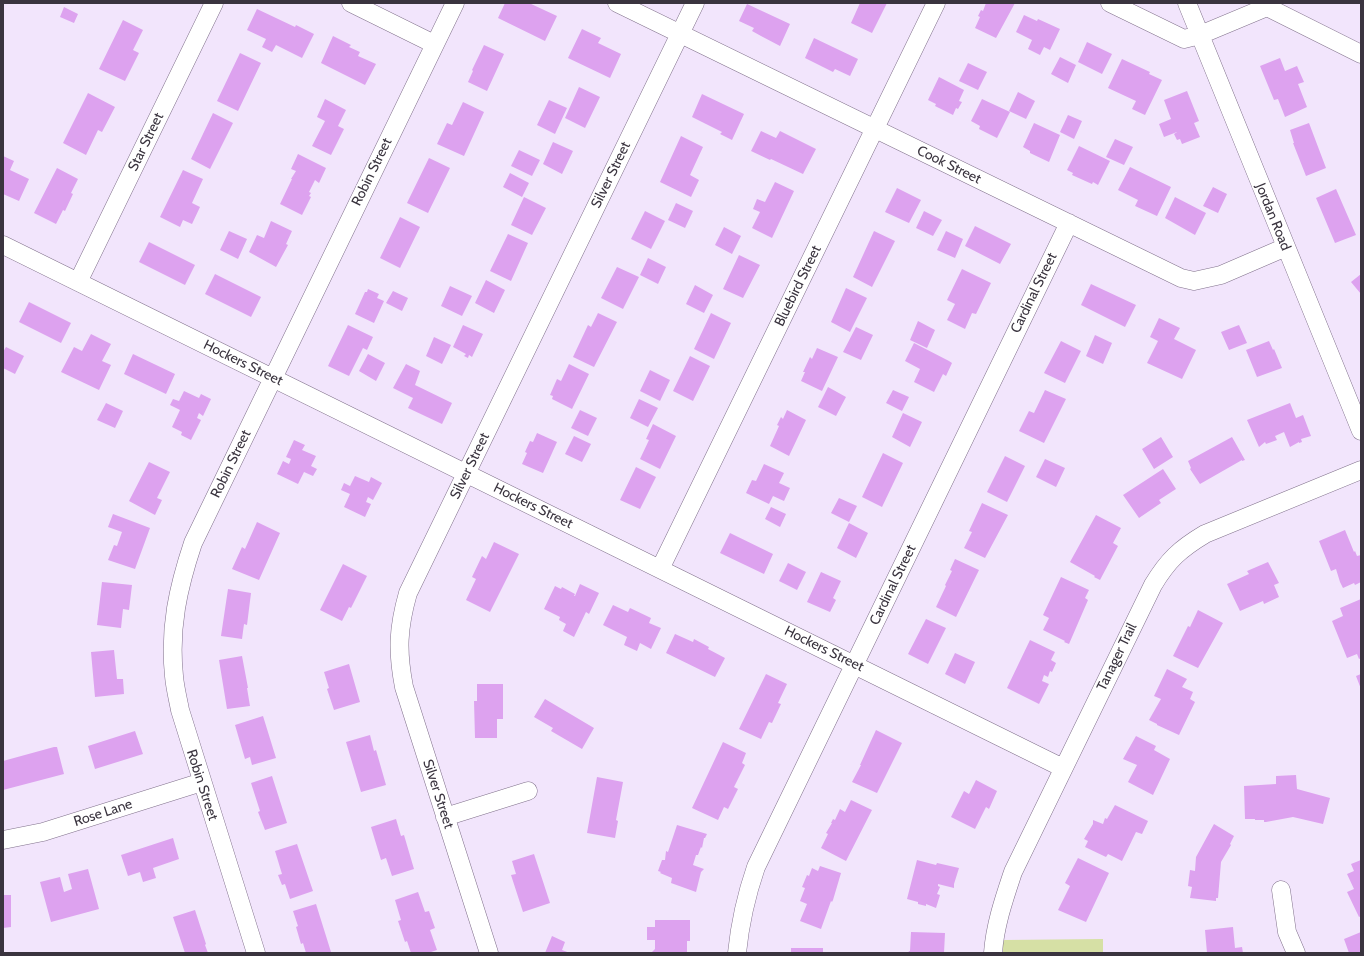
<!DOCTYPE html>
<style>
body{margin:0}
#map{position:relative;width:1364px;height:956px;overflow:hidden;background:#f2e5fc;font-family:Cabin,sans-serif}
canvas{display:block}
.frame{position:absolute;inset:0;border:4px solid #3a343f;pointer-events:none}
</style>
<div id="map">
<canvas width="1364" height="956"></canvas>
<div class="frame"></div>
</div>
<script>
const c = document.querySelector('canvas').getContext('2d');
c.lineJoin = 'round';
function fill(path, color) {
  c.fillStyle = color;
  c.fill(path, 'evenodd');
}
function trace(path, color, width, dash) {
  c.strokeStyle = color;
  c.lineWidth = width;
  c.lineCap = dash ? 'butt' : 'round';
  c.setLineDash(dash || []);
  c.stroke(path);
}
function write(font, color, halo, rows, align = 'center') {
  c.font = font + ' Cabin,sans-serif';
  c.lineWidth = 3;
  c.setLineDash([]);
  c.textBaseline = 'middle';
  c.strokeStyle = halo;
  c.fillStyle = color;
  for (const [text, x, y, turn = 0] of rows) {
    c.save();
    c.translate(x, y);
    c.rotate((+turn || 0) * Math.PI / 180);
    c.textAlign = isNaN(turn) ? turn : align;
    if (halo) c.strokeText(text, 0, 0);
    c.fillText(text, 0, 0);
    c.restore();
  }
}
fill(new Path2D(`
 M1103,939V953H1003V940Z`), '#d6e0a5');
fill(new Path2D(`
 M505,3H529L557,16L545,41L498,18Z
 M860,3H887L872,33L851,23Z
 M986,3H1015L996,38L975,28L980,17L978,16L981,10L983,11Z
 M747,4L790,24L780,46L761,36L752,31L754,28L739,21Z
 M64,7L78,14L74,23L60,17Z
 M257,9L295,27L296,25L314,34L302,58L276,45L272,52L262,47L266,39L247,30Z
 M1024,15L1037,21L1038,19L1060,29L1050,50L1044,47L1040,55L1028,49L1032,40L1016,32Z
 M123,20L143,30L133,50L139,53L125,81L99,69Z
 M582,29L601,38L598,43L621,54L610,78L568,58Z
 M333,36L351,45L349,47L360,52L358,56L376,64L365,85L321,63Z
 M814,38L858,59L850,76L835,69L833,72L805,58Z
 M1087,42L1112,54L1102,74L1078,62Z
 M484,45L504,54L487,91L468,82L473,71L472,70Z
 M240,53L261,63L238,111L217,101Z
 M1060,57L1076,65L1068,83L1051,74Z
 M1280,58L1285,71L1297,66L1304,82L1298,84L1307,107L1285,117L1278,99L1274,100L1260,66Z
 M1122,59L1150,72L1149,74L1162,80L1145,115L1132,109L1136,101L1108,88Z
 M968,63L987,72L978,90L959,81Z
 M939,77L964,90L959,101L962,102L958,109L956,108L953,115L935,106L936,104L928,100Z
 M579,87L600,97L585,128L565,118Z
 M1187,91L1199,121L1194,123L1200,137L1182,144L1180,139L1177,140L1174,134L1177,132L1164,137L1159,124L1171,119L1164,100Z
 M1018,92L1035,101L1026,119L1009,111Z
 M88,93L115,107L102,132L98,130L86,155L63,143Z
 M702,94L744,114L732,140L720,134L722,132L692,117Z
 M325,99L346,110L338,126L344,129L331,155L312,146L325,121L317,117Z
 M982,99L1010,112L997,138L979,129L980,126L971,121Z
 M549,100L567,108L555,134L537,125Z
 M463,102L484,112L464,156L437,144L447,123L452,125Z
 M213,113L233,123L210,169L191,159Z
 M1068,115L1082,121L1074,139L1060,132Z
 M1034,123L1060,135L1049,162L1030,153V151L1023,147Z
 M1309,123L1326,168L1306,176L1293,143H1294L1290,130Z
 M761,131L776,138L780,131L816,149L803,174L771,159L770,160L751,151Z
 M681,136L703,147L690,175L699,180L691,197L660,182Z
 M1115,139L1133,147L1124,165L1106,157Z
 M553,142L573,151L562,174L543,164Z
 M1079,146L1110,161L1098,185L1093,182L1092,184L1072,175L1073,173L1067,170Z
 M519,150L540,160L532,176L511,166Z
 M298,154L326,168L319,183L315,180L309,192L311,193L309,196L311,197L302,215L280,204L292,179H291L296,171L291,169Z
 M3,156L14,161L10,170L29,179L19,201L3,194Z
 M429,158L450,168L428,213L407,203Z
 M1130,167L1171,187L1157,216L1135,206L1138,200L1118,190Z
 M57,168L78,179L71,193L73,194L65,211L63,210L56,224L34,213Z
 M183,170L203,179L192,203L200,207L192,224L183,220L180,227L160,217Z
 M510,173L529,183L522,197L503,187Z
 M775,182L794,191L772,238L752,228L760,212L753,209L757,199L765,202Z
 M1213,187L1227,194L1218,213L1203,206Z
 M897,188L921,200L909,223L885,212Z
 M1336,189L1356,235L1335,243L1316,198Z
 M524,197L546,208L532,235L511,225Z
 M1175,197L1206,213L1195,235L1165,218Z
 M676,203L693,211L685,228L668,220Z
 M645,211L665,221L651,249L631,239Z
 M924,211L942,220L933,236L916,228Z
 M400,217L420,227L400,268L380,258Z
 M271,221L292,231L286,244L288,245L276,267L249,252L257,235L264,238Z
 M975,226L1011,244L1000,264L965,246Z
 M724,227L741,236L732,254L715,245Z
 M229,231L247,239L238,259L220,250Z
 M874,231L895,241L872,287L853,277Z
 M946,231L963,239L955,258L937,250Z
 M508,234L528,243L511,281L490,271Z
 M149,242L195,265L185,285L139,262Z
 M739,255L760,265L743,298L723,289Z
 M648,258L666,267L658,284L640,275Z
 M617,267L639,277L623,309L601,298Z
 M962,269L991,283L976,314L972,313L965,329L947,320L955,304L947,300Z
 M215,274L261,297L251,317L205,294Z
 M1361,274V294L1351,282Z
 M486,280L505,290L494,313L475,303Z
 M1091,284L1136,305L1125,327L1081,305Z
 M695,285L713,295L704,313L686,304Z
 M450,286L472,296L462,316L441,306Z
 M846,288L867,298L850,332L831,322Z
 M368,289L379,294L377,298L384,301L374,323L355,314L365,292H367Z
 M393,291L408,298L402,311L386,303Z
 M29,302L71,323L61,343L19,322Z
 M598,313L617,322L594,367L573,357L588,325L591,327Z
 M711,313L731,323L714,359L694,349Z
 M1159,318L1180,328L1174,339L1196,350L1182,379L1147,363L1158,341L1150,337Z
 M918,321L935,330L927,348L910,340Z
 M348,325L373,337L367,350L363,348L349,376L328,366Z
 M463,325L483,334L472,357L469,355L468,358L464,356L466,354L453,347Z
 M1239,325L1247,343L1229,350L1221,332Z
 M856,327L873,335L861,360L843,352Z
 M91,334L111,344L102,361L111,365L99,390L61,372L74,347L82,351Z
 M1095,335L1112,343L1103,364L1086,356Z
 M434,337L451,345L442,364L426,356Z
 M1061,341L1081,351L1065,383L1044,373Z
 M1269,341L1273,350L1274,349L1282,368L1257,377L1246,350Z
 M914,343L949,361L952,363L946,376L943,374L934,392L914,382L920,369L905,361Z
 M6,347L24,356L15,374L3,368V352Z
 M817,348L838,357L822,391L801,381L805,372H803L810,357L812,359Z
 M133,354L175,374L166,394L124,374Z
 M368,354L385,363L376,381L359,371Z
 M690,356L710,366L693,401L673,391Z
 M406,364L420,371L415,385L452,403L442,424L408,408L413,398L393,388Z
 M569,364L589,374L572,409L552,399L553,396L550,395L557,379L561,381Z
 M650,370L670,380L660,401L640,391Z
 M828,387L846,397L836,416L818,407Z
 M893,390L909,397L902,411L886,403Z
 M1045,390L1066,399L1044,443L1019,431L1029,411L1034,413Z
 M184,391L199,398L201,394L211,399L203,416L199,413L197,418L201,420L191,440L181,435L182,432L172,427L180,410L170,405L173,399L179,401Z
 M639,399L658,408L648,427L630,418Z
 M106,403L123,411L115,428L97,420Z
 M1290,403L1296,418L1303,415L1311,436L1301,439L1302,442L1299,443V442L1290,447L1284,432L1275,436L1277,440L1266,444L1265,442L1259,447L1247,420Z
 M580,410L597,418L588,436L571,428Z
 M787,410L806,420L789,456L770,446L779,426L777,425L781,417L783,419Z
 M903,413L922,422L910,447L892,437Z
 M653,424L676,436L660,469L640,459L649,440L646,439Z
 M537,433L557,442L543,473L522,464L527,453L525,452L530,441L533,442Z
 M574,436L591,444L582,462L565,454Z
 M1161,437L1173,457L1154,469L1142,449Z
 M1232,437L1245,460L1242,461V460L1200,484L1190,469L1191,468L1188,461Z
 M294,440L305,445L302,450L316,456L311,466L317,469L313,476L304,472L298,484L277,474L283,461L289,464L291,459L286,457Z
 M883,453L903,463L882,507L862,497Z
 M1005,456L1025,466L1007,502L987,492Z
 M1045,459L1065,468L1056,487L1036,477Z
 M149,462L170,472L157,498L162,500L155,515L129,501Z
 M764,464L784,473L779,483L790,488L784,501L773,496L769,504L746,493L752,480L756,481Z
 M636,467L656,477L640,509L620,500Z
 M1163,469L1176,489L1159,500L1161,503L1139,518L1123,495Z
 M355,476L369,482L371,477L382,483L373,500L368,497L366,502L371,504L365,517L344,507L350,494L341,490L344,483L350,486Z
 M839,498L857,506L849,522L831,513Z
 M982,503L1008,515L985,558L964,548L972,532L969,531Z
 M771,507L786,514L780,527L765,519Z
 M113,514L150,528L135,569L108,560L114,545L117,546L122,532L108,527Z
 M1096,515L1121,528L1113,543L1118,546L1100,580L1094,577L1095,576L1070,562Z
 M257,522L280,533L259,580L232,569L242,547L245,549Z
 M849,523L868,533L856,558L837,548Z
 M1345,530L1354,552L1355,551L1357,556L1361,555V582L1355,585L1354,583L1343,588L1340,582L1336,569L1331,571L1319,541Z
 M730,533L773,554L764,574L720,553Z
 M494,542L519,554L490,612L466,600L476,579L472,577L482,556L486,559Z
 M955,559L979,570L956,617L936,607L946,586L945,585L952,571L950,570Z
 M1268,562L1279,583L1274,585L1279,597L1264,604L1263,601L1240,611L1227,584L1249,574L1247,571Z
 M788,563L806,572L797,590L779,581Z
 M343,564L367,576L351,608L349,607L342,621L320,610Z
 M821,572L841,581L833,598L836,600L830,612L807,602Z
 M1061,577L1089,590L1085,598L1088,600L1069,644L1064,642L1065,641L1043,630L1049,618L1043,615Z
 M102,582L132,585L129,610L123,609L121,628L97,625Z
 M580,584L599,593L589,614L586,612L574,637L563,631L566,624L559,620L560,617L544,609L555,586L561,589L562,587L575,594L574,596H575Z
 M228,589L251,593L247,625L244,624L242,639L221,636Z
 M1361,599V658L1359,659L1357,654L1347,658L1332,621L1343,616L1340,608Z
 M613,605L628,612L630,608L651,618L649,623L661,628L651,649L640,643L637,651L624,645L627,637L603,625Z
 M1198,610L1223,623L1198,668L1173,656L1188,626L1190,627Z
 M926,619L946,628L928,664L908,654Z
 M675,634L693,642L694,639L709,647L708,649L725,658L715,677L666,653Z
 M1030,640L1055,652L1051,660L1056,663L1052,672L1050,671L1048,677L1044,675L1042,681L1049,684L1039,704L1007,688Z
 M114,650L117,679H123L124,694L95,697L91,652Z
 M955,653L975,662L965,684L945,674Z
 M242,656L248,688H247L250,706L227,709L219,660Z
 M349,664L360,702L334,710L327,689L329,688L324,672Z
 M1167,669L1187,679L1182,687L1193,692L1190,699L1195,702L1179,735L1157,725V724L1149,720L1161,699L1154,696Z
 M766,674L787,684L778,703L781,704L772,723L769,722L761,739L739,729Z
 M1361,674V689L1356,676Z
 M477,684H503V719H497V738H475L474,701H477Z
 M545,699L594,728L582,749L551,731L553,728L534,717Z
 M263,716L276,758L252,765L250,757L245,759L235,725Z
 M876,730L902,743L877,793L852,782L861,765H860Z
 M135,731L143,754L95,769L88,746Z
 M370,735L374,751L376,750L386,785L361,792L346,742Z
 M1136,736L1156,746L1154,750L1170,759L1153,795L1128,782L1137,765L1123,759Z
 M723,742L746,753L742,763L745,765L734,787L738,789L728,809L724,807L718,820L692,808Z
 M54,747H57L64,774L3,790V761Z
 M1296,775L1297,789L1330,798L1323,824L1293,817L1266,822H1264V820H1255V819H1245L1244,786L1276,784V776Z
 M272,776L287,823L265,830L258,812L260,811L251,783Z
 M597,777L623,782L616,820L618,821L615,838L587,833Z
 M976,780L997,791L989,809L986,807L975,829L951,817L964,791L969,794Z
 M851,800L872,810L846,861L821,848L828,834L826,833L832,823H831L833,819L835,820L840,809L845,812Z
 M1115,805L1148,821L1142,834L1136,832L1122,861L1108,854L1106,857L1085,847L1088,841L1084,839L1093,824V820L1103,824L1105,818L1107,819Z
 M396,819L401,836L404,835L414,869L392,876L386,858L381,860L371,827Z
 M1214,824L1234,836L1230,844L1231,845L1221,862L1218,898H1216V901L1190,898L1192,887L1188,886L1190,870L1195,871L1196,857Z
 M677,825L707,834L705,838H704L702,848L701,847L698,855H696L693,865L704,869L701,872L696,892L671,883L672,878L660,873L661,872L658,871L662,860H665L666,851L668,852Z
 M173,838L179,859L153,868L156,878L143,882L140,872L128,876L121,855Z
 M297,844L313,891L290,899L285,884L282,885L278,875L282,874L275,851Z
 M534,854L550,903L523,912L511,875L516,874L512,861Z
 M1078,858L1109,873L1086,922L1058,910L1070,886L1065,883Z
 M917,860L936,865L937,863L959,868L954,884V888L938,884V886L940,887L937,894L940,895L936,908L926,904V906L918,904V902L907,899Z
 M1361,860V916L1359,917L1347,892L1354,889L1347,874L1354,871L1351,864Z
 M820,866L841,873L833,900L832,902L831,901L821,929L800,921L807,904L800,901L805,888L802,887L807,875L809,876L812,868L818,871Z
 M88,869L99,909L51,922L40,882L60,877L64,892L72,889L68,874Z
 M418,892L425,912L429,911L435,928L430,930L437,950L428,953H411L407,941L405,942L398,921L401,920L395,900Z
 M3,895H11V927L3,928Z
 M316,904L331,952L329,953H306L303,943L301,944L296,927L298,926L293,911Z
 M195,910L206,944L205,945L208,953H185L173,917Z
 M655,920H690V941H687V953H651L655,949V940H647V927H655Z
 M1233,927L1235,948L1242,947L1243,953H1207L1205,930Z
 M911,932L945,933L944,953H908L909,951H910Z
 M1361,932V953H1349L1344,939Z
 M552,936L565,942L562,950L570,953H545Z
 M791,948H823V953H791Z`), '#dda2ef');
const street = new Path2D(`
 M351,3L434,44
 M617,3L1181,278L1194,281L1221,275L1286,247
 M1110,3L1184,39L1200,35L1267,7L1361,54
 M1187,3L1361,431
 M3,245L1063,768
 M78,282L214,3
 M660,569L936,3
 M445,817L528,791
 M3,840L43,832L202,782
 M1281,890L1287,932L1296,953
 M256,953L180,710C178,699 175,688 174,676C169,628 178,588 193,543L455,3
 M489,953L404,687C397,651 398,628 408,593L695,3
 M737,953C740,923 746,896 756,867L1069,223
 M993,953C995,925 1004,899 1013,872L1153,585C1168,560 1180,549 1205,534L1361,470`);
trace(street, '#80718b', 19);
trace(street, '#fff', 18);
write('14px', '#3a343f', '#fff', [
 ["Star Street",146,142,-64],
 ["Cook Street",949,165,26],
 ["Robin Street",372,172,-64],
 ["Silver Street",611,175,-64],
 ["Jordan Road",1273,217,68],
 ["Bluebird Street",798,286,-64],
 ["Cardinal Street",1034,293,-64],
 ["Hockers Street",243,363,26],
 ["Robin Street",231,464,-64],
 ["Silver Street",470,466,-64],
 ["Hockers Street",533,506,26],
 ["Cardinal Street",893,585,-64],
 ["Hockers Street",824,649,26],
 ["Tanager Trail",1117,657,-64],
 ["Robin Street",202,785,72],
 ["Silver Street",438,794,72],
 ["Rose Lane",103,813,-18]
]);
</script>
